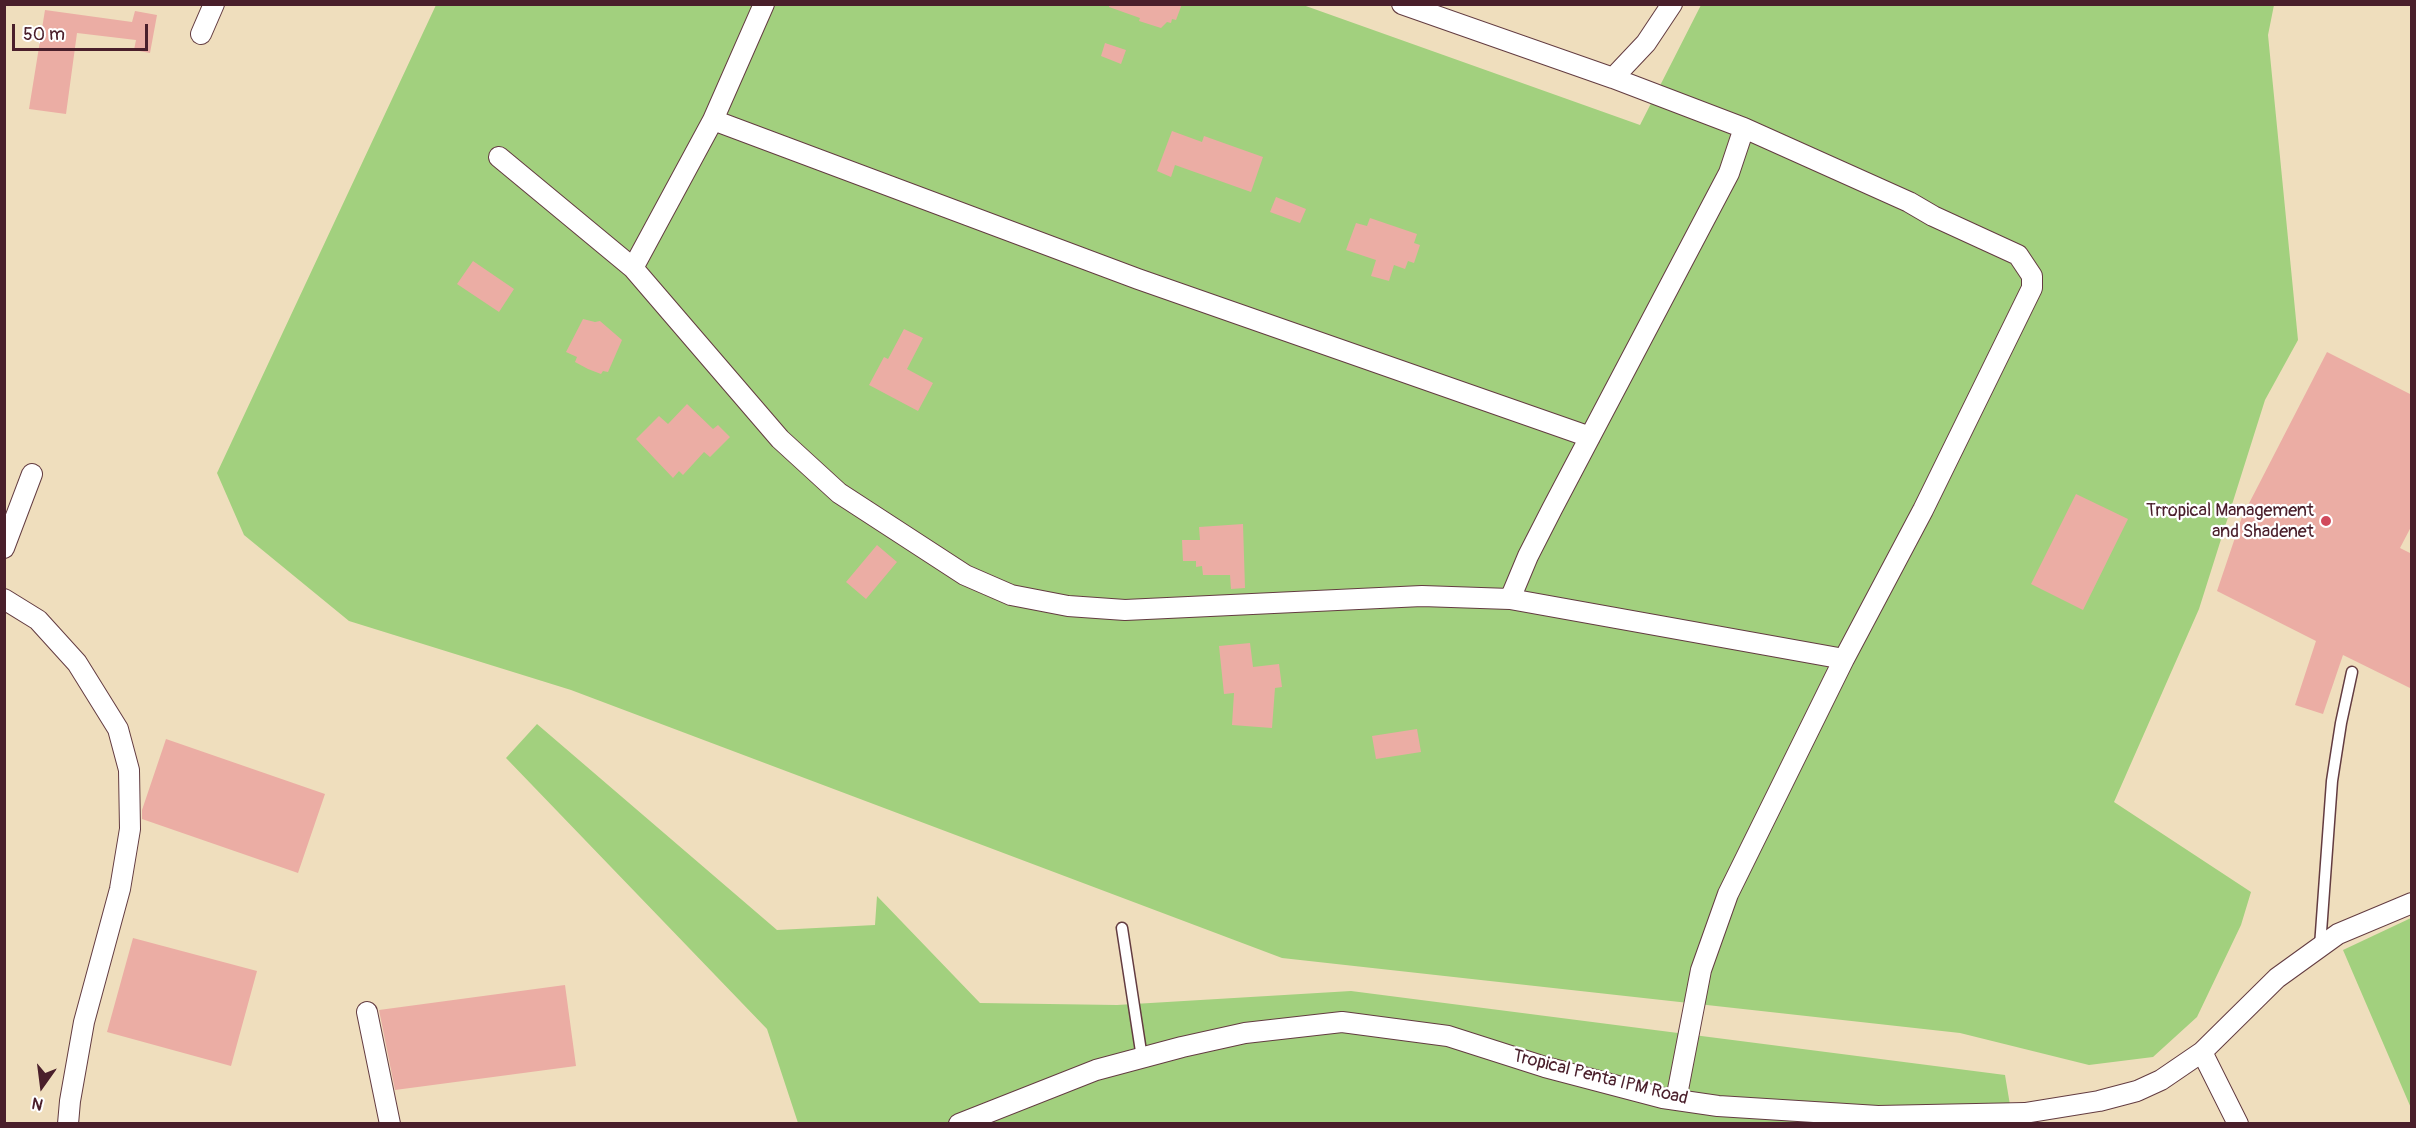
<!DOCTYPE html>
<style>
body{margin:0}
#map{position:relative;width:2416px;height:1128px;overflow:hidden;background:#efdebd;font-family:Pangolin,sans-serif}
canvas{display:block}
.frame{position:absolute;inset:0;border:6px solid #4a1f2b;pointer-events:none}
.north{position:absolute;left:12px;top:1056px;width:60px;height:60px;-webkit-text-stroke:4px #fff;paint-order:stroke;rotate:194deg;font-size:16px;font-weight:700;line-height:24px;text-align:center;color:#4a1f2b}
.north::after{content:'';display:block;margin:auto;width:21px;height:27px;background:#4a1f2b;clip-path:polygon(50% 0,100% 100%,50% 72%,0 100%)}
.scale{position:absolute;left:12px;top:24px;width:136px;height:27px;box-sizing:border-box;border:3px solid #4a1f2b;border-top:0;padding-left:8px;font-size:18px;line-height:21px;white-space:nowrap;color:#4a1f2b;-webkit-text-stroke:4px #fff;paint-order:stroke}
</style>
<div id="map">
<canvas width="2416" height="1128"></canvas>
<div class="frame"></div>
<div class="north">N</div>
<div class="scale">50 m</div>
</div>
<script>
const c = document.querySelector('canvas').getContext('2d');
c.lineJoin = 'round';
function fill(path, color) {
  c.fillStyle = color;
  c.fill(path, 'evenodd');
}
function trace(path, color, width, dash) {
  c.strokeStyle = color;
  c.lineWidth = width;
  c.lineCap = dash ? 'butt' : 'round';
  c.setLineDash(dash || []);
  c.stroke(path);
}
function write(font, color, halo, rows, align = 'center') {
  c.font = font + ' Pangolin,sans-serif';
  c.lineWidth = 4.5;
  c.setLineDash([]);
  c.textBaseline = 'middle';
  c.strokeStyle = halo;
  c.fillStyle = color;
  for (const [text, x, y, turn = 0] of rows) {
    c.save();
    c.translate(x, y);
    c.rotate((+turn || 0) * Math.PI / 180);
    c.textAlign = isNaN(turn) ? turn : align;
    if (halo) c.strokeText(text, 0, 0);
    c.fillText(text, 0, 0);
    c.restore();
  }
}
fill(new Path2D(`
 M436,5H1303L1640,125L1701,5H2274L2268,35L2298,340L2265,400L2199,609L2114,802L2251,892L2241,925L2197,1017L2153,1057L2089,1065L1960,1033L1282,958L571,690L349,621L244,535L217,473Z
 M537,724L777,930L875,925L877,896L980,1003L1117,1005L1351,991L2005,1075L2013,1123H798L767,1029L506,758Z
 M2411,918V1108L2343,950Z`), '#a2d07e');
fill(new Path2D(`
 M1109,4H1182L1176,20L1172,19L1171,23L1167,22L1161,28L1139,21L1140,18L1109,7Z
 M45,10L132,22L135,11L157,15L150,53L134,50L136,40L77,33L66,114L29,109Z
 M1105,43L1126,50L1121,64L1101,56Z
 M1172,131L1202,142L1204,136L1263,157L1251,192L1175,165L1171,177L1157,171Z
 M1276,197L1306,209L1300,223L1270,212Z
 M1370,218L1417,234L1414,243L1420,245L1414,263L1408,261L1405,269L1394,265L1389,281L1371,276L1376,260L1346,250L1356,223L1367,226Z
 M473,261L514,289L499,312L457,284Z
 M583,319L595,322L600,321L622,340L608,372L603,371L601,374L588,369L575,362L577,357L566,352Z
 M904,329L923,338L907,369L933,383L918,411L869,385L884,357L888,359Z
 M2327,352L2412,395V525L2400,548L2412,554V689L2343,655L2323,714L2295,705L2316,641L2217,591L2242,517Z
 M687,404L713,429L718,425L730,437L710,457L704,452L683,475L679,471L673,478L636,439L659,416L668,424Z
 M2076,494L2128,519L2083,610L2031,584Z
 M1243,524L1245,588L1231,589L1230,575H1203L1202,566L1196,567V561H1183L1182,540H1200L1199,527Z
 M877,545L897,562L866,599L846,582Z
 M1250,643L1253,667L1279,664L1282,687L1275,688L1272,728L1232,725L1234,693L1224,694L1219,646Z
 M1417,729L1421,752L1376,759L1372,736Z
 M166,739L325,794L298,873L142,819V810Z
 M133,938L257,971L231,1066L107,1032Z
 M565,985L576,1066L395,1090L379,1010Z`), '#ebada4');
const lane = new Path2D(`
 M1122,928L1142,1058
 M2320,946L2332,781L2341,723L2352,672`);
const street = new Path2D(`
 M1402,4L1613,78L1646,43L1672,4
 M201,34L214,4
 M713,120L1138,279L1590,437
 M499,157L633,268L780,439L839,493L965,575L1011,595L1068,606L1125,610L1422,596L1510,599L1528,556L1552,509L1729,173L1744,128L1613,78
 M633,268L713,120L764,4
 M4,548L32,474
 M4,599L38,620L77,663L118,729L129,770L130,829L120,889L84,1022L70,1101L68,1124
 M1510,599L1844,659
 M367,1012L390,1124
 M2202,1052L2238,1124
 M1676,1100L1701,970L1728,894L1844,659L1923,510L2032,288V276L2018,255L1933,216L1909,202L1744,128
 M959,1124L1096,1070L1182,1047L1245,1033L1342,1022L1448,1036L1545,1067L1663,1098L1718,1106L1878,1116L2025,1113L2099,1101L2137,1091L2161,1080L2202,1052L2277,978L2338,934L2412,903`);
trace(lane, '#633c41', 13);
trace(street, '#633c41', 22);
trace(lane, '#fff', 10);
trace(street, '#fff', 20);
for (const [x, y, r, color] of [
 [2326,521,6,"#d1495b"]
]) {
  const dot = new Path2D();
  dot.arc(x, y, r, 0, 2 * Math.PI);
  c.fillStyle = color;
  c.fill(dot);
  trace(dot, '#fff', 2);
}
write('18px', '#4a1f2b', '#fff', [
 ["Trropical Management",2314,511],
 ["and Shadenet",2314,532]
], 'right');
write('18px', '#4a1f2b', '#fff', [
 ["Tropical Penta IPM Road",1600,1078,14]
]);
</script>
